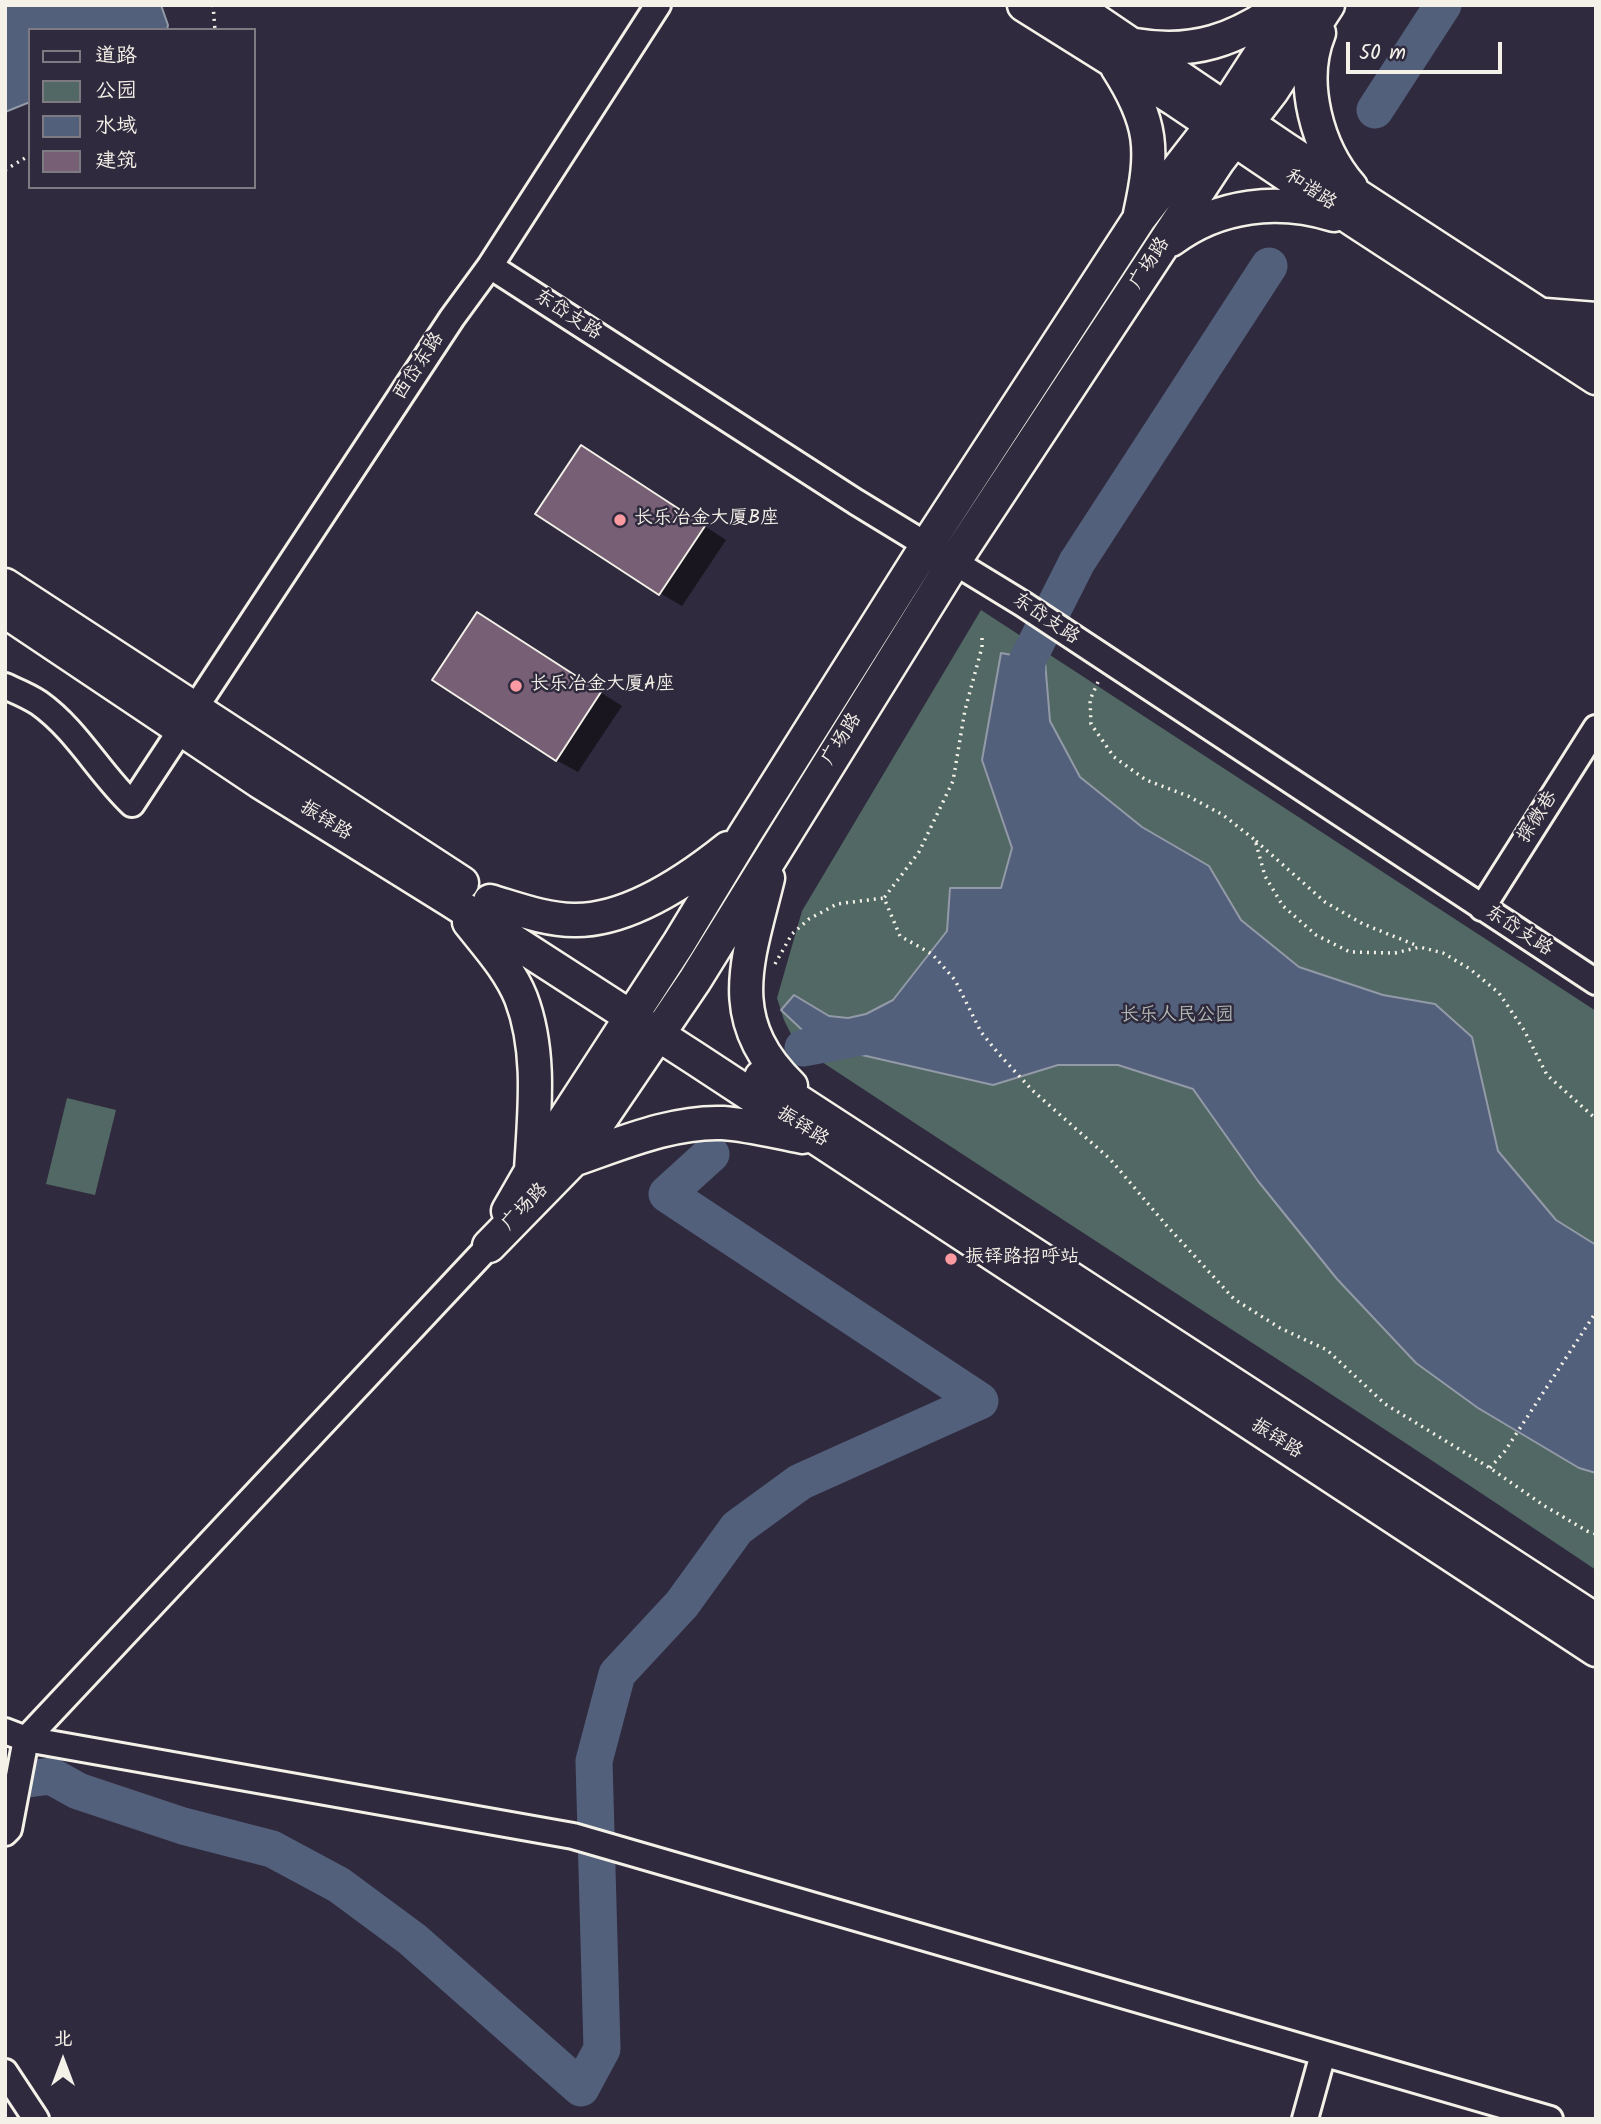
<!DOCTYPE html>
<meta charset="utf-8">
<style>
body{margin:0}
#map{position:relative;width:1601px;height:2124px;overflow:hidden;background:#2f2a3d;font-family:Kalam,"LXGW WenKai TC",sans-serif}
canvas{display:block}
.frame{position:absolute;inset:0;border:7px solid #f4f1e8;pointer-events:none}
.legend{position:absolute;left:28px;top:28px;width:228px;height:161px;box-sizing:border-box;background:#2f2a3d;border:2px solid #7e7a81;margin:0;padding:9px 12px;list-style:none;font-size:21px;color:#f4f1e8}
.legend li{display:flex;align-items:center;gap:14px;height:35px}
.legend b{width:35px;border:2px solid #7e7a81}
.north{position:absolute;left:28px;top:2026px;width:70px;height:70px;-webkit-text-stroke:5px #2f2a3d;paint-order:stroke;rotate:0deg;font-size:19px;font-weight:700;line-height:28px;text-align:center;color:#f4f1e8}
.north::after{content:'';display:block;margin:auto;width:24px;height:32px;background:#f4f1e8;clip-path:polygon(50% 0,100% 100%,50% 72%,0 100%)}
.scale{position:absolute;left:1346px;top:42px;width:156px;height:32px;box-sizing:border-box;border:4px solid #f4f1e8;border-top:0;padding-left:9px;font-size:21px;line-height:24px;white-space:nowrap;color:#f4f1e8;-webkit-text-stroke:5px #2f2a3d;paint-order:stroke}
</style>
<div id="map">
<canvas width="1601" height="2124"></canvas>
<div class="frame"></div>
<ul class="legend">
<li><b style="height:9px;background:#2f2a3d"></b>道路</li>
<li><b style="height:19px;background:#526864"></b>公园</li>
<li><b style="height:19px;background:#53607c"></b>水域</li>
<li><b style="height:19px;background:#776075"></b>建筑</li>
</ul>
<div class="north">北</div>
<div class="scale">50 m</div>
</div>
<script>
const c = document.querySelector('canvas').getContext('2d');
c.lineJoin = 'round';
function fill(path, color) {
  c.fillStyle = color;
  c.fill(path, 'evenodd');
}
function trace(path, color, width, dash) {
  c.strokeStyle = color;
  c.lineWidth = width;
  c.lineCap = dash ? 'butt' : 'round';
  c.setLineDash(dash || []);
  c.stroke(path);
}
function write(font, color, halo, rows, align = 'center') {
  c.font = font + ' Kalam,"LXGW WenKai TC",sans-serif';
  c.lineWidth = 5;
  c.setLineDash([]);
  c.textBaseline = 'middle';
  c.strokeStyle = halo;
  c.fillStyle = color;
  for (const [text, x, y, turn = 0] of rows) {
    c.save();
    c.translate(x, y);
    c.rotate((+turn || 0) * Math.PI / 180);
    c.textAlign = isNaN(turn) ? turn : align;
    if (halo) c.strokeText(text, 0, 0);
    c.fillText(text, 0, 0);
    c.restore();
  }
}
fill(new Path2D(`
 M981,610L1596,1011V1570C1340,1397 1079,1232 822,1062L803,1048L792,1036L784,1020L777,998L802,911Z
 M67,1098L116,1110L95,1195L46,1184Z`), '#526864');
const water = new Path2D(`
 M5,5H161L168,25L167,30H30V102L5,112Z
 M1001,653L1045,661L1050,721L1080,777L1142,827L1209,866L1241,920L1299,967L1383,995L1435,1004L1472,1037L1498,1151L1556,1220L1596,1245V1473L1579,1468L1478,1408L1416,1363L1337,1279L1258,1181L1193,1089L1118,1065H1058L993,1085L818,1045L781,1010L794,995L829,1016L848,1018L866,1014L893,1000L947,931L950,888H1001L1012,848L982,760Z`);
fill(water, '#53607c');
trace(water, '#939aa7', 2);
fill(new Path2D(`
 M603,460L726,540L682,606L660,593Z
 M478,614L622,706L578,772L556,760Z`), '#0007');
trace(new Path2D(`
 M1375,110L1443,5
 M1025,707L1027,661L1077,562L1269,266
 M803,1048L866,1036
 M5,1782L51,1776L78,1791L183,1826L272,1849L339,1885L412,1939L581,2088L602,2049L594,1761L617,1674L682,1604L737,1528L800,1482L980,1401L667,1194L711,1154`), '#53607c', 37);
const building = new Path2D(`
 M581,445L705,526L659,595L535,514Z
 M477,612L601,692L556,761L432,680Z`);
fill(building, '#776075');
trace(building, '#f4f1e8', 2);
const minor = new Path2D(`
 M490,266L856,502L1023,604L1596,982
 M5,686C16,691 29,696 39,703C77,730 99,773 132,804L452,318L490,266L658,5
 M1482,908L1596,728
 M5,1731L26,1739L573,1836L1550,2119
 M26,1739L489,1246
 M5,1833L9,1829L26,1739
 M5,2072L36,2119
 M1305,2119L1323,2054`);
const major = new Path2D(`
 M1024,5L1174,99L1355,221L1596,378
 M1073,5L1284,148L1596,351
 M1319,33C1299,82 1317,148 1351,187
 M1135,45C1193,55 1236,40 1284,5
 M1117,67C1153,123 1154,150 1140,214
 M1171,240C1219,204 1278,198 1334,215
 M1545,315L1596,319
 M5,585L462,883
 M5,611L260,782L453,902L696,1059L1596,1650
 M768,878C748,960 722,1019 791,1086
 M490,901C517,909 546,920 574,920C628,921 688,880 728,848
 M469,922C488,946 510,970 521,998C542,1053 534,1114 531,1171
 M761,1077L1596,1620
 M573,1160C620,1144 672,1121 723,1123C750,1125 776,1132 803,1137
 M508,1211L531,1171L679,943L745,834L927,545L1139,219L1226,107L1292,5
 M489,1246L573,1160L695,980L954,562L1218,161L1272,91L1328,5`);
trace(minor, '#f4f1e8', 30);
trace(major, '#f4f1e8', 37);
trace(new Path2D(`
 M213,5L215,30
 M5,170L30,155
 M982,638V647L965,710L953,781L919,852L884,898L900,936L932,954L955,980L981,1032L998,1053L1032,1090L1110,1159L1167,1226L1234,1299L1280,1328L1327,1350L1385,1404L1490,1468L1543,1505L1587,1531L1596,1534
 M1098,682L1090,700L1091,724L1114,757L1146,780L1188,796L1223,815L1255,840L1265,876L1283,906L1316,935L1350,952L1395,953L1420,947L1443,953L1470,969L1499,993L1524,1030L1547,1075L1596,1119
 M1256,841L1325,902L1363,924L1418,946
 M775,964L792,934L809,919L837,904L884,898
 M1490,1468L1505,1451L1596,1312`), '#f4f1e8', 3.5, [2, 5]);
trace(minor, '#2f2a3d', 24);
trace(major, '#2f2a3d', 32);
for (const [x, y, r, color] of [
 [620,520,7,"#ff9aa2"],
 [516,686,7,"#ff9aa2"],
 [951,1259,7,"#ff9aa2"]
]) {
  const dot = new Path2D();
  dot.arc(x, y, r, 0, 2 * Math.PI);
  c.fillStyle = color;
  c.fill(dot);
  trace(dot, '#2f2a3d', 2.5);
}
write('19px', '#f4f1e8', '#2f2a3d', [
 ["和谐路",1310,191,34],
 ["广场路",1151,264,-57],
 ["东岱支路",567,316,33],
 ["西岱东路",420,367,-57],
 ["东岱支路",1045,620,34],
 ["广场路",843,740,-58],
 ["探微巷",1539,818,-58],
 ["振铎路",325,822,32],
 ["东岱支路",1518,932,33],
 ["振铎路",802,1128,33],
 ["广场路",526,1208,-46],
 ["振铎路",1276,1440,33]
]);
write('19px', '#f4f1e8', '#2f2a3d', [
 ["长乐冶金大厦B座",634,520],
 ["长乐冶金大厦A座",530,686],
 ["振铎路招呼站",965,1259]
], 'left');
write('19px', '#b3bab3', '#2f2a3d', [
 ["长乐人民公园",1177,1017]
]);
</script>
